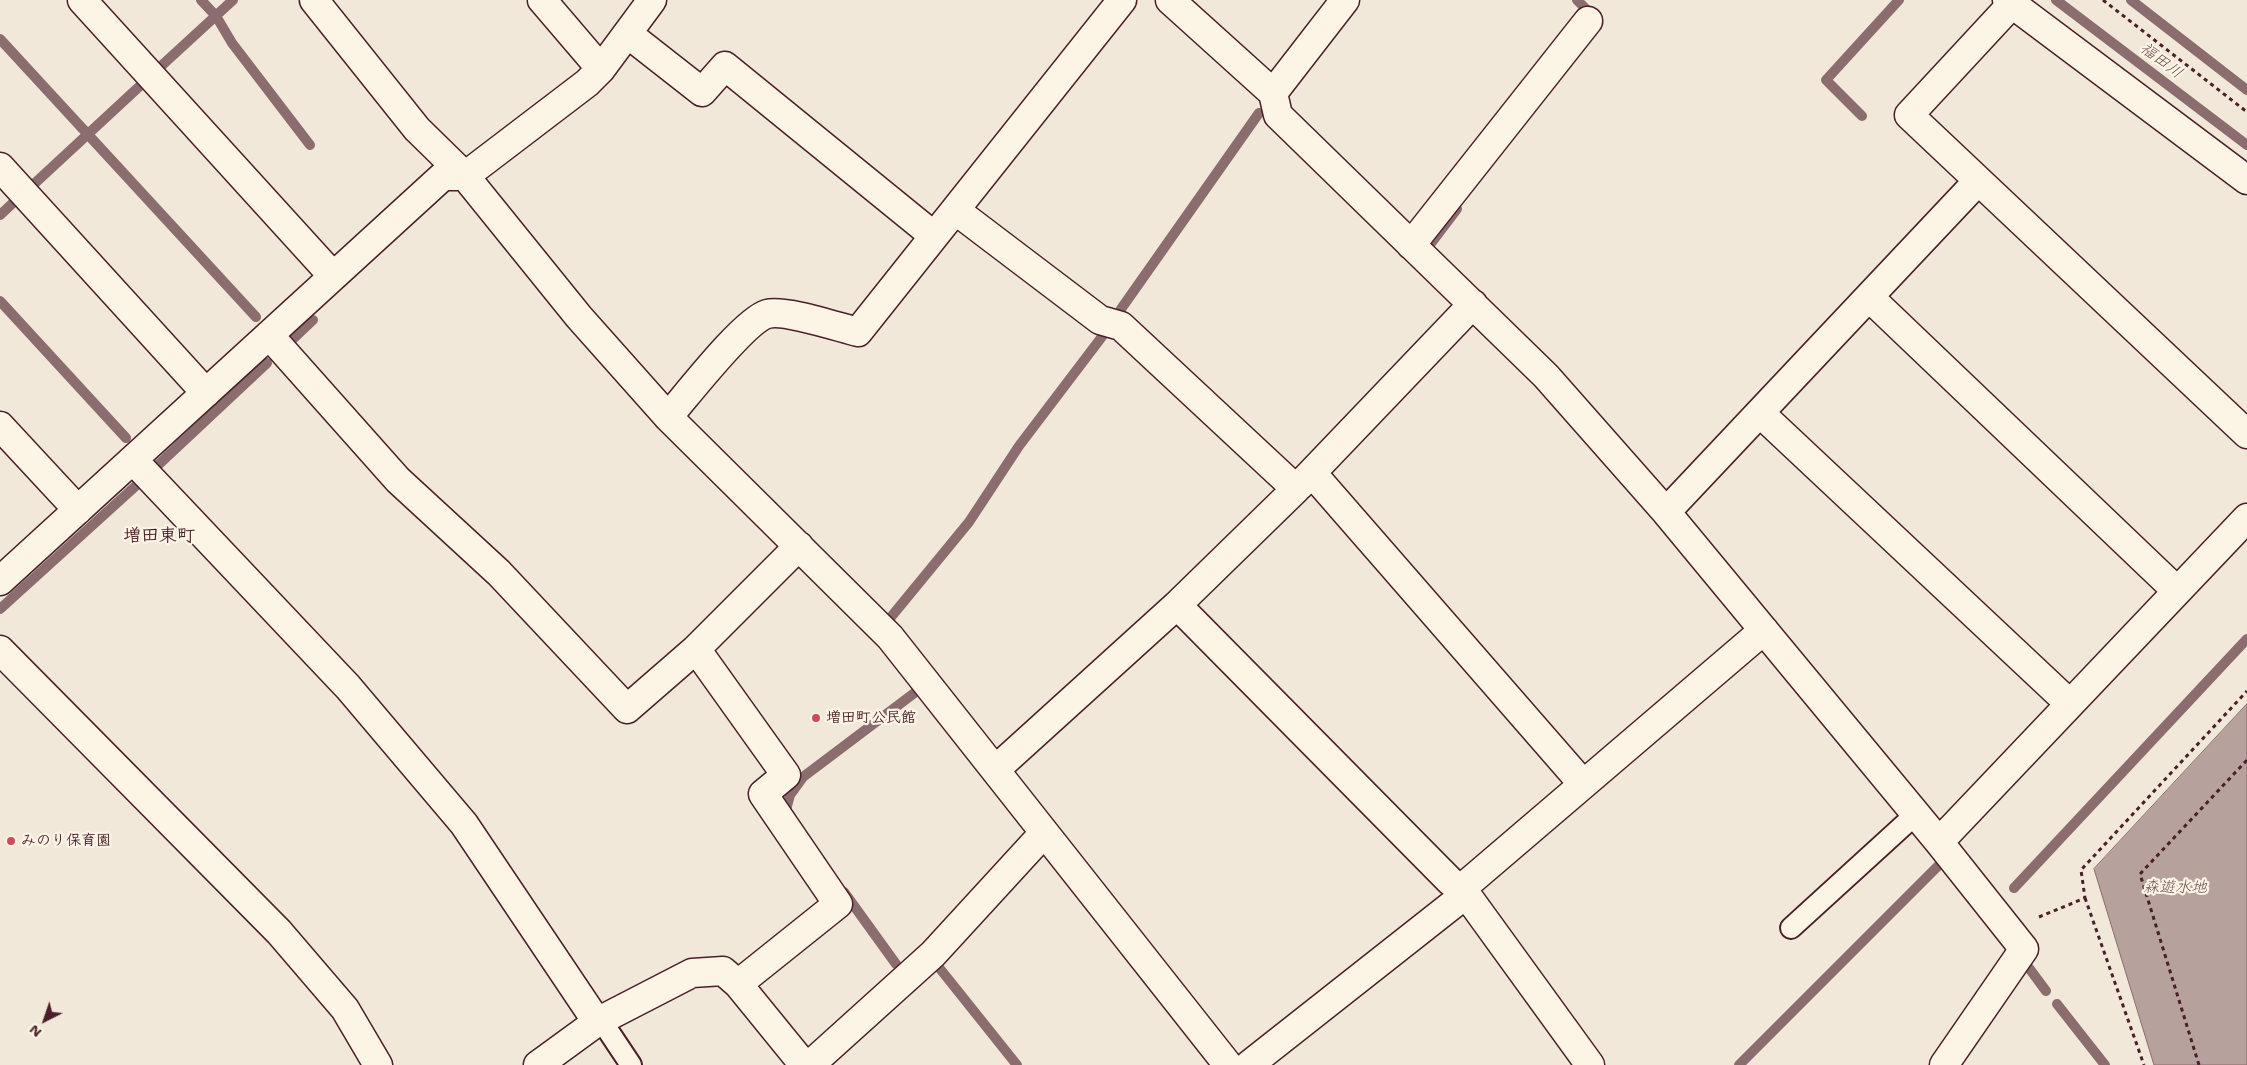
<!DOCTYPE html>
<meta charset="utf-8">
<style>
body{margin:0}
#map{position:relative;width:2247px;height:1065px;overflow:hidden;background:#f1e8da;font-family:"Shantell Sans",sans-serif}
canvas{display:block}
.north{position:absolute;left:20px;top:995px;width:50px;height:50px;-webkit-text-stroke:4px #fcf5e5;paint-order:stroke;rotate:221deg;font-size:14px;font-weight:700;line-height:20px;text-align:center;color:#4a1f2b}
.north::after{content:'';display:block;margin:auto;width:18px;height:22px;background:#4a1f2b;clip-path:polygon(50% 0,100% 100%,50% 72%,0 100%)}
</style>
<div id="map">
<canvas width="2247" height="1065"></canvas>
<div class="north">N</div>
</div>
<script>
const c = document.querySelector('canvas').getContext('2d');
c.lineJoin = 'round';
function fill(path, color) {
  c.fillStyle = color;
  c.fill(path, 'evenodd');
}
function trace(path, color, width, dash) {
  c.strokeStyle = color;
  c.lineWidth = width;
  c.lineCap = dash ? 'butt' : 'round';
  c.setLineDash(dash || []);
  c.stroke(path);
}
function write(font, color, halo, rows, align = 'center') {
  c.font = font + ' "Shantell Sans","Klee One",sans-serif';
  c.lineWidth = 4.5;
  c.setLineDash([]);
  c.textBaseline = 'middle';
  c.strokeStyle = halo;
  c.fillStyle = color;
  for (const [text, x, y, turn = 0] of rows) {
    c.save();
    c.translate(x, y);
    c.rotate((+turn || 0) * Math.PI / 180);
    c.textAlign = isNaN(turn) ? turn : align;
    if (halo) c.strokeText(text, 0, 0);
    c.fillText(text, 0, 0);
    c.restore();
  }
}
const water = new Path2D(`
 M2247,704V1065H2154L2094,869Z`);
fill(water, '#b6a19c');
trace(water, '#8b6d6f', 1);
trace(new Path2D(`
 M201,0L216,16L232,43L310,145
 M1577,0L1594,17
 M2056,0L2247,145
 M2131,0L2247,90
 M0,39L256,317
 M159,68L233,0
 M1862,116L1826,80L1899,0
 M34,184L142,84
 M0,215L16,200
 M1432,242L1457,209
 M0,301L126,438
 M1121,309L1259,113
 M292,340L313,320
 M157,466L267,363
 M0,609L140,482
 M891,617L969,522L1019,446L1104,334
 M791,817L786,810L790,795L803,777L917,691
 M2014,888L2247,639
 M844,892L896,964
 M937,965L1017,1065
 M2029,968L2046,991
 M2057,1004L2105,1065
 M1739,1065L1938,866`), '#8b6d6f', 10);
const service = new Path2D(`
 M1791,928L1916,814
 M601,1020L631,1065`);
const minor = new Path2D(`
 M82,0L333,276
 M314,0L417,129L465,176L579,317L668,417L890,637L1228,1065
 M542,0L601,69
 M1170,0L1273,93L1278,115L1546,376L1666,512L1939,842L2024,949L1944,1065
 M2007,0L2247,180
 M2012,4L1909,115L2247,434
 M628,34L702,92L725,66L934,236
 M1273,93L1345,0
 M0,167L206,393
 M955,210L1100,320L1121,326L1296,489L1177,605L1450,881L1466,894L1590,1065
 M1411,245L1588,21
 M1869,297L2177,591
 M269,335L398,480L499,573L627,709L696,649L799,546
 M1760,413L2070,704
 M668,417C687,395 744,321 767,314C784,309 838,327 858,332L1122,0
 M0,426L78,510
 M133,460L348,687L464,824L597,1022
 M1312,473L1583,784
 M1299,486L1473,304
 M1666,512L1978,181
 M0,581L443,176H465L587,83L601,69L652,0
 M696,649L786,775L763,794L838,904L738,984
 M0,650L279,932L345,1009L378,1065
 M995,770L1177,605
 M1939,842L2247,518
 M1461,889L1764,630
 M538,1065L597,1022L692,973L723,971L738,984L804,1065
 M810,1065L933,954L1044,833
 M1249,1065L1466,894`);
trace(service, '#4a1f2b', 24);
trace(minor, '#4a1f2b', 31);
trace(new Path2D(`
 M2103,0L2247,112
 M2085,898L2144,1065
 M2039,917L2085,898L2081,870L2247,691
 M2199,1065L2140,874L2247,760`), '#4a1f2b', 3, [4, 4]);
trace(service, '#fcf5e5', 20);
trace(minor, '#fcf5e5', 28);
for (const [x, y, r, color] of [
 [816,718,5,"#d1495b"],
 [11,841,5,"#d1495b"]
]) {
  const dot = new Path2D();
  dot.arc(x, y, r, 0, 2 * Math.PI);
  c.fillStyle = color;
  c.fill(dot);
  trace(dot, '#fcf5e5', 2);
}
write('bold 15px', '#4a1f2b', '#fcf5e5', [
 ["増田町公民館",826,718],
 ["みのり保育園",21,841]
], 'left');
write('italic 16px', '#704c53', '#fcf5e5', [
 ["福田川",2161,61,37],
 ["森遊水地",2175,888]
]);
write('bold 18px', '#4a1f2b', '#fcf5e5', [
 ["増田東町",159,536]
]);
</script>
